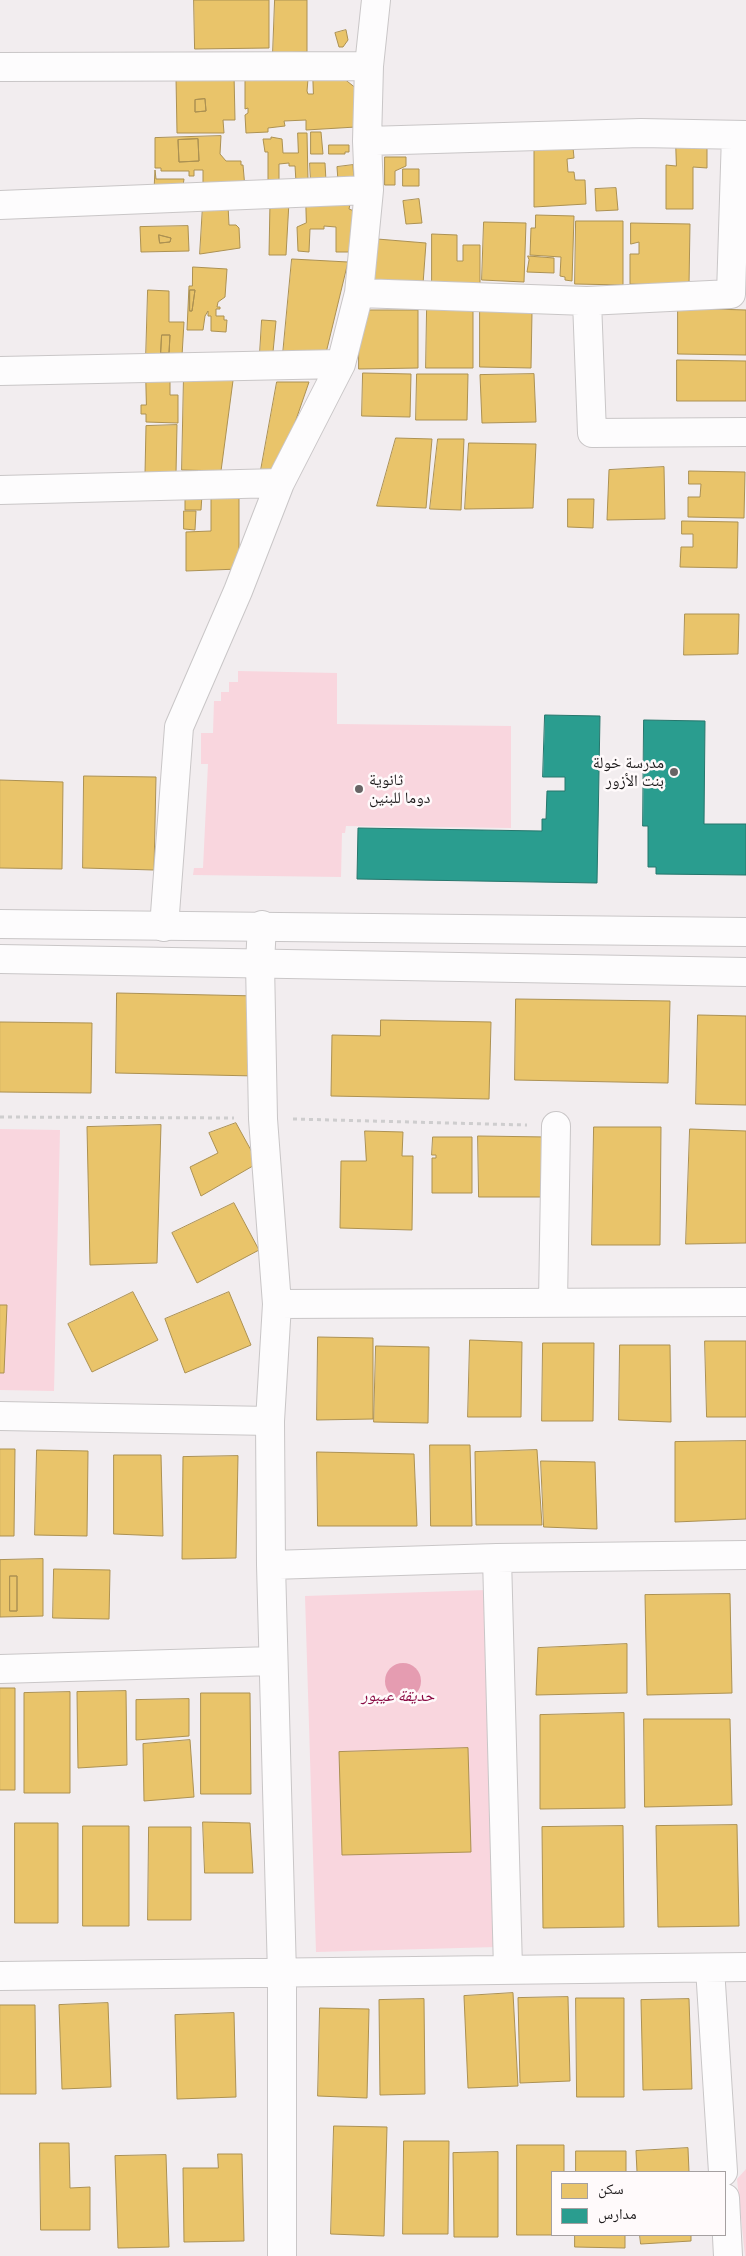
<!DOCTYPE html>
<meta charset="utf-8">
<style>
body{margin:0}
#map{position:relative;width:746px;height:2256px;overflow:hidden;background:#f2edef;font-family:"Roboto Serif","Noto Naskh Arabic",serif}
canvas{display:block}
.legend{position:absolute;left:551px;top:2171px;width:175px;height:65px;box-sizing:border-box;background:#fffafb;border:1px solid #a5a0a1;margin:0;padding:6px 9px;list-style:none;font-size:15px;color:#1d1a1b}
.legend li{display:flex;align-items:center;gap:10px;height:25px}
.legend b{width:25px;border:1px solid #a5a0a1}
</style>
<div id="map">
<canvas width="746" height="2256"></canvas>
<ul class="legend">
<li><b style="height:14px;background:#e9c46a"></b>سكن</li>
<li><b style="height:14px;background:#2a9d8f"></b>مدارس</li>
</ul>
</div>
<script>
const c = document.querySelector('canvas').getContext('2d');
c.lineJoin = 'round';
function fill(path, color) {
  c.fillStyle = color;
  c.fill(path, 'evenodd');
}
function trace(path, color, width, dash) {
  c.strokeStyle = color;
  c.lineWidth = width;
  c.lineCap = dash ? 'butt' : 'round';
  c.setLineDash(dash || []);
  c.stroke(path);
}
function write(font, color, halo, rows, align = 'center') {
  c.font = font + ' "Roboto Serif","Noto Naskh Arabic",serif';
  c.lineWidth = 5;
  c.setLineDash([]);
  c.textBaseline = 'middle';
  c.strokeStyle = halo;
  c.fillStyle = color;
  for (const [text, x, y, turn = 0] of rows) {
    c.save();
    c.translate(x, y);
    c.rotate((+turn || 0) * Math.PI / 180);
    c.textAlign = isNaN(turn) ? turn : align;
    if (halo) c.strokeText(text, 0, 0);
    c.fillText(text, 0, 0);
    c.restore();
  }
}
fill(new Path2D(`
 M238,671L337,673V724L511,726V828L346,826L345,833H342L341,877L193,875L194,868H203L208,764H201V733H213L214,701H221V692H229V682H238Z
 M0,1129L60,1130L54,1391L0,1390Z
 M486,1590L496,1947L316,1952L305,1596Z
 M746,2169V2256H745L737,2179Z`), '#f9d6de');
fill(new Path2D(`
 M385 1681a18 18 0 1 1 36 0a18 18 0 1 1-36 0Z`), '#e59cb1');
const homes = new Path2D(`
 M194,0H269V48L195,49Z
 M275,0H307V52L273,53Z
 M346,30L348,40L343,47H339L335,33Z
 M313,72L338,74L357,89L356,127L306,130V120L284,121L285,126L268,128V132L246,133L245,115L248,113V108L245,109V74L308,79L307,91L308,94H313Z
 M234,74L235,120H223L224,133H177L176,77ZM205,99L206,111L195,112V100Z
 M205,99L206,111L195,112V100Z
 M311,132H321L323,154H311Z
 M298,133H307L308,181L296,182L295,166H289V163L279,164V182L268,183V152H265L263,139H271V137L282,139L283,153H298Z
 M221,136L220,154L226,161H241V165H243L245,188L154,190L155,170L156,179H184L183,186H203V170H194V176H189V171H161V168H155V138ZM198,139L199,161L179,162L178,140Z
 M198,139L199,161L179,162L178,140Z
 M676,142L707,143V168L693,167V209H666V165L676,166Z
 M329,145H349V152H345V154H329Z
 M573,147L574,158L567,159L568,172H574L575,180H585L586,204L534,207V149Z
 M385,157H406V166L395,171V185H385Z
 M310,163H325L326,181L311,182Z
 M353,165L354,180L338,181L337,167Z
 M403,169H419V186H403Z
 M616,188L618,210L596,211L595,189Z
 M306,197L351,199L349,209L354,211L349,252H336V227L324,226V229H310L309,252L298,251L297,227L306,223Z
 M419,199L422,223L406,224L403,201Z
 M289,202L286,255H269L270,203Z
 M203,205H228L229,225H236L239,228L240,248L200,254Z
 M536,215L574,216L572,281L565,280V277L560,276L561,257L530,255L531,228H535Z
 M576,221H623V285L575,284Z
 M484,222L526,223L524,282L482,280Z
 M631,223L690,224L689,285L630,284V254H639V242L631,244Z
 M188,226L189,251L141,252L140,227ZM159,235L171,238L170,242L160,243Z
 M432,234L457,235V261H463V245H480V286L432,285Z
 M159,235L171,238L170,242L160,243Z
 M377,239L426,243L423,284L373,280Z
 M528,256L554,258V273L527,272L529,260Z
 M292,259L348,262L326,353L283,354Z
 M193,267L227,269L225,297L218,302L217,307H220V309H216V316H224V320H227L226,332L211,331V316H208V311L205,316L203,330H187L189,286H192ZM190,290H195L192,311H190Z
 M148,290L169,291V322H184L182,356L146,359ZM162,335H170L169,353H161Z
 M190,290H195L192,311H190Z
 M678,308L746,310V355L678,354Z
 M427,309L473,310V368H426Z
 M359,310H418V368L359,369Z
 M480,311L532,312L531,368L480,367Z
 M262,320L276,321L273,352L260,353Z
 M162,335H170L169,353H161Z
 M677,360L746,361V401H677Z
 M184,373H234L221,471L182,470Z
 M363,373L411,374L410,417L362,416Z
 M146,374L170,377V395H178V423L146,422V414H141V405H146Z
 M417,374H468L467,420H416Z
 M534,374L536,422L482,423L480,375Z
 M277,382H309L278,472L261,470Z
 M177,425L176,473L145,474L146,426Z
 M396,438L432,439L426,508L377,506Z
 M438,439H464L461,510L430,509Z
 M469,443L536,444L533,508L465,509Z
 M664,467L665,519L607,520L609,470Z
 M689,471L745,472L744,518L688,517V497H700L701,484H689Z
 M239,494V569L186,571V532L211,531V495Z
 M202,495L201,510H185V497Z
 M568,499H594L593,528L568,527Z
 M184,511H196L195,530L184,529Z
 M682,521L738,522L737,568L680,567L681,547H693V534H682Z
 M685,614H739L738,654L684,655Z
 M84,776L156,777L154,870L83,868Z
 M0,780L63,782L62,869L0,868Z
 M117,993L258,996L256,1076L116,1073Z
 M516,999L670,1001L668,1083L515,1080Z
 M698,1015L746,1016V1105L696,1104Z
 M381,1020L491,1022L489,1099L331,1096L332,1035L380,1036Z
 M0,1022L92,1023L91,1093L0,1092Z
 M236,1123L258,1163L201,1196L190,1167L218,1153L209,1133Z
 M161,1125L157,1263L90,1265L87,1127Z
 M594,1127H661L660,1245H592Z
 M690,1129L746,1131V1243L686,1244Z
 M365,1131L403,1132L402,1156H413L412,1230L340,1228L341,1161H366Z
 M478,1136L547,1137L546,1197H479Z
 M433,1137H472V1193H432V1158H436V1155H432Z
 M234,1203L259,1250L197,1283L172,1233Z
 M133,1292L158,1340L92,1372L68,1324Z
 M229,1292L251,1345L185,1373L165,1319Z
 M0,1305H7L4,1373H0Z
 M318,1337L373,1338V1419L317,1420Z
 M470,1340L522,1342L521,1417H468Z
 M705,1341H746V1417H707Z
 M543,1343H594L593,1421H542Z
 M620,1345H670L671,1422L619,1420Z
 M376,1346L429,1347L428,1423L374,1422Z
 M746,1441V1519L675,1522V1442Z
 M430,1445H470L472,1526H431Z
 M0,1449H15L14,1536H0Z
 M37,1450L88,1451L87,1536L35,1535Z
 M537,1450L542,1525H476L475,1452Z
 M317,1452L414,1454L417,1526H318Z
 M114,1455H161L163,1536L114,1534Z
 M238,1456L236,1558L182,1559L183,1457Z
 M541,1461L595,1462L597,1529L544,1527Z
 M43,1559V1616L0,1617V1560ZM10,1576H17V1611H10Z
 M54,1569L110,1570L109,1619L53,1618Z
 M10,1576H17V1611H10Z
 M730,1594L732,1693L647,1695L645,1595Z
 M627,1644V1693L536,1695L538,1648Z
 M0,1688H15V1790H0Z
 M126,1691L127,1765L78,1768L77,1692Z
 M70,1692V1793H24V1693Z
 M201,1693H250L251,1794H201Z
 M189,1699V1736L136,1740V1700Z
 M624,1713L625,1808L540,1809V1715Z
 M644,1719H730L732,1805L645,1807Z
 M190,1740L194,1797L144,1801L143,1744Z
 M468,1748L471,1852L342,1855L339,1752Z
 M203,1822L250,1823L253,1873H205Z
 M15,1823H58V1923H15Z
 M737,1825L739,1926L658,1927L656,1826Z
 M83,1826H129V1926H83Z
 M623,1826L624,1927L543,1928L542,1827Z
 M149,1827H191V1920H148Z
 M513,1993L518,2086L468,2088L464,1996Z
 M568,1997L570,2081L520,2083L518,1998Z
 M576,1998H624V2097H577Z
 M424,1999L425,2094L380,2095L379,2000Z
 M689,1999L692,2089L643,2090L641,2000Z
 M108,2003L111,2087L62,2089L59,2005Z
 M0,2005H35L36,2094H0Z
 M320,2008L369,2009L367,2098L318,2096Z
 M234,2013L236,2097L177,2099L175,2015Z
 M334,2126L387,2127L384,2236L331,2234Z
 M404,2141H449L448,2234H403Z
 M40,2143H69L70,2188L90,2187V2230H41Z
 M517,2145H564V2172H552V2235H563H517Z
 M688,2148L689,2172H637L636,2151Z
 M576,2151H626V2172H576Z
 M498,2152V2237H454L453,2153Z
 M218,2154H242L244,2241L184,2242L183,2168H218Z
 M166,2155L169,2247L118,2248L115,2156Z
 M575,2235H625V2248L575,2247Z
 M640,2235H691V2241L641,2244Z`);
fill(homes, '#e9c46a');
trace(homes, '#ac9152', 1);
const schools = new Path2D(`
 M545,715L600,716L597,883L357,879L358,828L542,831V819H546L547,791H565V777H543Z
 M644,720L705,721L704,824H746V875L656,874V867H648V826H643Z`);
fill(schools, '#2a9d8f');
trace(schools, '#26766c', 1);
const minor = new Path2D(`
 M0,67L369,66
 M367,141L641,133L746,135
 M0,205L369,190
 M359,293L587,301L592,433L746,432
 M587,301L731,294L736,135
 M0,371L341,364
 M0,490L280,483
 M262,925L260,963L263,1119L277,1304L270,1421L271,1565L282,1974V2256
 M164,927L179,727L238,591L280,483L341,364L359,293L369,190L367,141L369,66L376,0
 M553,1302L556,1126
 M277,1304L746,1302
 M0,1416L270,1421
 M497,1558L508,1969
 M271,1565L497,1558L746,1555
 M0,1669L273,1661
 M710,1968L723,2172
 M0,1976L746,1967
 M725,2198L728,2256`);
const major = new Path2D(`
 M0,924L746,932
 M0,959L746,972`);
trace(minor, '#c9c6c7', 30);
trace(major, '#c9c6c7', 30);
trace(new Path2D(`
 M0,1117L234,1118
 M293,1119L527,1125`), '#cecdce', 3, [4, 4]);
trace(minor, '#fdfcfd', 28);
trace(major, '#fdfcfd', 28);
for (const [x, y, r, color] of [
 [674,772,5,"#686465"],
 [359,789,5,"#686465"]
]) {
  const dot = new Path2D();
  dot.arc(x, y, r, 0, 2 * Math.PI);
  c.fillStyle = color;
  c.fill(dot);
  trace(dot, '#fffafb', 2);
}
write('16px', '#1d1a1b', '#fffafb', [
 ["مدرسة خولة",664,763],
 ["بنت الأزور",664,781],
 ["ثانوية",369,780,"left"],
 ["دوما للبنين",369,798,"left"]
], 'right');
write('italic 16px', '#8a0b43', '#fffafb', [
 ["حديقة عيبور",398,1696]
]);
</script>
